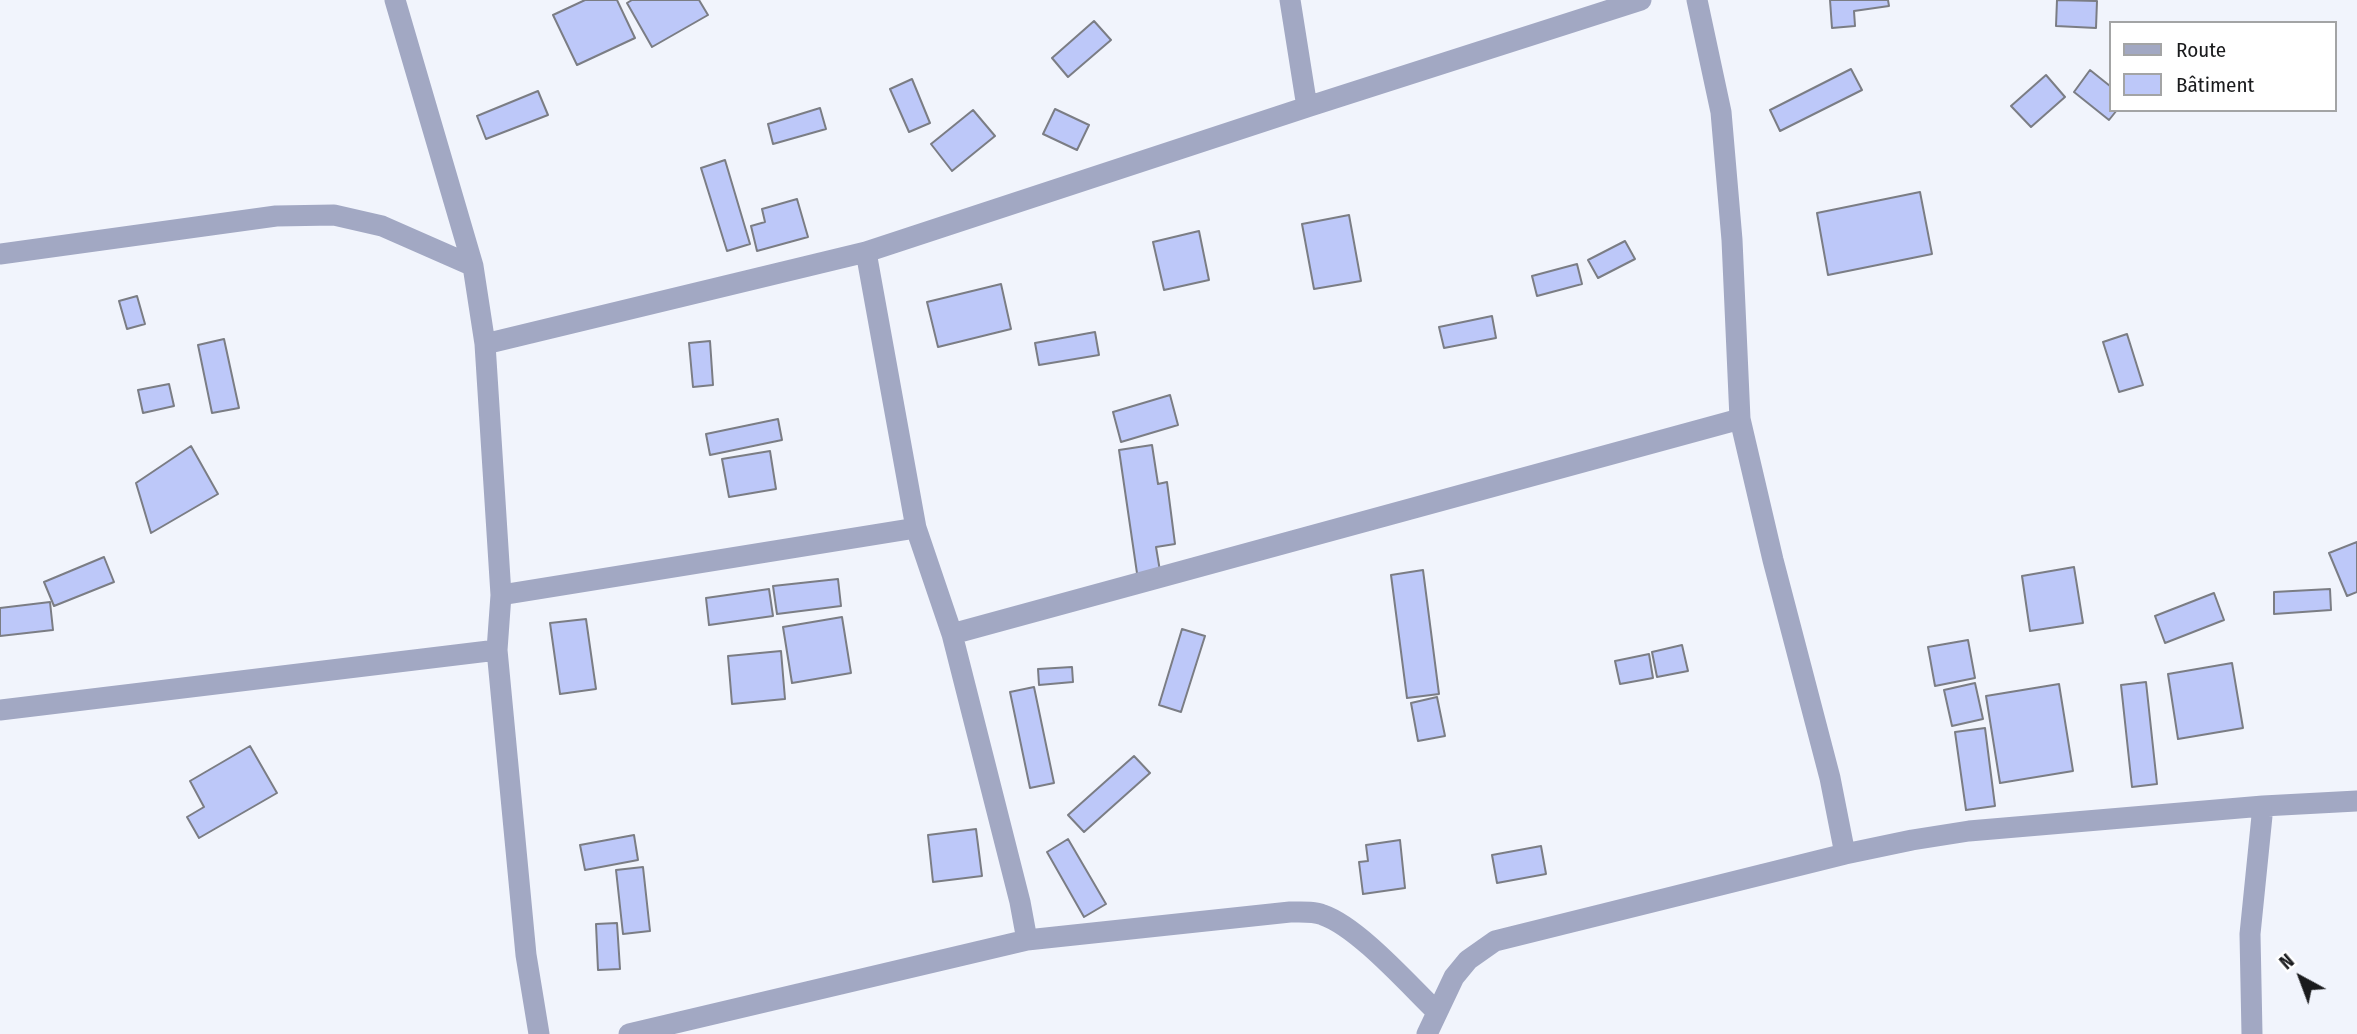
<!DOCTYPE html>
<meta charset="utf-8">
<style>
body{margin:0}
#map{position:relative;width:2357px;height:1034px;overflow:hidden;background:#f1f4fc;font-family:"Fira Sans Condensed",sans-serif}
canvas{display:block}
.legend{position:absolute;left:2109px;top:21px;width:228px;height:91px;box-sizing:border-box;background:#fff;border:2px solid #a3a4a5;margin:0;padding:9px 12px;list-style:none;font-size:21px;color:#1a1b1d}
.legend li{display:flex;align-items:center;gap:14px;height:35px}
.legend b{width:35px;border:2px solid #a3a4a5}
.north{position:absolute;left:2266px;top:943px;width:70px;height:70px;-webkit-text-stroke:5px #fff;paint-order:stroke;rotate:319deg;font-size:19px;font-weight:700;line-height:28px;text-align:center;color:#1a1b1d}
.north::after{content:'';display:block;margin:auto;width:24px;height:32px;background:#1a1b1d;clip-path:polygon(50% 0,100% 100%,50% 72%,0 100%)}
</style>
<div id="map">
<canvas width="2357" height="1034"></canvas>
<ul class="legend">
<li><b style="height:9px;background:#a2a8c3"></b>Route</li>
<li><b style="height:19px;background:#bdc8f9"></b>Bâtiment</li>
</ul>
<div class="north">N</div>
</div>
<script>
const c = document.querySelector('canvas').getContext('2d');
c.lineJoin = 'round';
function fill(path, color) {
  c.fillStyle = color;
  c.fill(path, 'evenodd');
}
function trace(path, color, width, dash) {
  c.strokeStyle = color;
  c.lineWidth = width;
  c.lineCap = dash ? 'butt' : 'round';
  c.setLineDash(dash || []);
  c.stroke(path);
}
const building = new Path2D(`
 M585,0H617L635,38L577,65L553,15Z
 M632,0H699L708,15L652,47L627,3Z
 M1830,0H1888L1889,6L1854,11L1855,26L1832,28Z
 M2057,0L2097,1L2096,28L2056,26Z
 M1094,21L1111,40L1068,77L1052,58Z
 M1851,69L1862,90L1780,131L1770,110Z
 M2090,70L2110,86V110H2117L2109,120L2074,92Z
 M2046,75L2065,97L2031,127L2011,106Z
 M912,79L930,123L909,132L890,89Z
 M538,91L548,115L486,139L477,116Z
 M820,108L826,129L773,144L768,124Z
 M1055,109L1089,125L1077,150L1043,134Z
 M973,110L995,136L952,171L931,144Z
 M725,160L750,244L727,251L701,168Z
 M1920,192L1932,254L1828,275L1817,213Z
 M797,199L808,237L757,251L751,226L765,222L762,209Z
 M1349,215L1361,281L1314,289L1302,224Z
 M1199,231L1209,280L1164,290L1153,242Z
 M1625,241L1635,259L1598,278L1588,260Z
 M1577,264L1582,284L1537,296L1532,276Z
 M1001,284L1011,329L938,347L927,302Z
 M137,296L145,324L127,329L119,301Z
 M1492,316L1496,338L1444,348L1439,327Z
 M1095,332L1099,355L1039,365L1035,343Z
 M2127,334L2143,385L2119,392L2103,342Z
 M224,339L239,408L212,413L198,345Z
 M710,341L713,385L693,387L689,343Z
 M169,384L174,406L143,413L138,390Z
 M1170,395L1178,425L1121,442L1113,412Z
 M778,419L782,440L710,455L706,434Z
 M1152,445L1158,484L1167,482L1175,544L1156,547L1161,577L1138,580L1119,450Z
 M191,446L218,494L151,533L136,483Z
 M770,451L776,489L729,497L722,459Z
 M2357,542V592L2347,596L2329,553Z
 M104,557L114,582L54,606L44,582Z
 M2074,567L2083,623L2030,631L2022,576Z
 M1423,570L1439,694L1407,698L1391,575Z
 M838,579L841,606L777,614L773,586Z
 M769,589L773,616L709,625L706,598Z
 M2330,589L2331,610L2274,614V592Z
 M2214,593L2224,620L2165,643L2155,616Z
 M50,602L53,630L0,636V608Z
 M842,617L851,673L792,683L783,627Z
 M586,619L596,689L560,694L550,623Z
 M1182,629L1205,636L1181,712L1159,705Z
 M1968,640L1975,678L1935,686L1928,647Z
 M1682,645L1688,671L1657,677L1652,652Z
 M781,651L785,699L732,704L728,656Z
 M1649,654L1653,678L1620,684L1615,661Z
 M2232,663L2243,728L2178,739L2168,674Z
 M1072,667L1073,682L1039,685L1038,669Z
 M2146,682L2157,784L2132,787L2121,685Z
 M1975,683L1983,719L1952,726L1944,690Z
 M2059,684L2073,771L2000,783L1986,696Z
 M1034,687L1054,783L1030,788L1010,692Z
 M1437,697L1445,736L1418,741L1411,703Z
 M1985,728L1995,806L1966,810L1955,732Z
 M250,746L277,793L199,838L187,817L204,807L190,781Z
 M1134,756L1150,773L1084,832L1068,815Z
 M976,829L982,876L933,882L928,835Z
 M634,835L638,860L585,870L580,845Z
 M1068,839L1106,904L1084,917L1047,852Z
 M1400,840L1405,888L1363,894L1359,862L1368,861L1366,845Z
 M1541,846L1546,874L1497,883L1492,855Z
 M643,867L650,931L623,934L616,870Z
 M617,923L620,969L598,970L596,924Z`);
fill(building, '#bdc8f9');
trace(building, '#7b7d84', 2);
trace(new Path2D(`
 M395,0L473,266L485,344L501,595L497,650L526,955L539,1034
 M1697,0L1721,112L1732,240L1740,419L1773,560L1830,778L1845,854L1912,840L1969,831L2263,806
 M1307,107L1641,0
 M0,254L276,216L334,215L382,226L473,266
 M485,344L866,252L1307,107L1290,0
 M501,595L916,528
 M952,634L1740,419
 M0,710L497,650
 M1027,940L1290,912C1301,912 1314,911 1323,915C1358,927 1409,985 1437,1012
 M629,1034L1027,940L1020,902L952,634L916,528L866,252
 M1427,1034L1454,977L1468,960L1495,941L1845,854
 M2252,1034L2250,934L2263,806L2357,801`), '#a2a8c3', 21);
</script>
